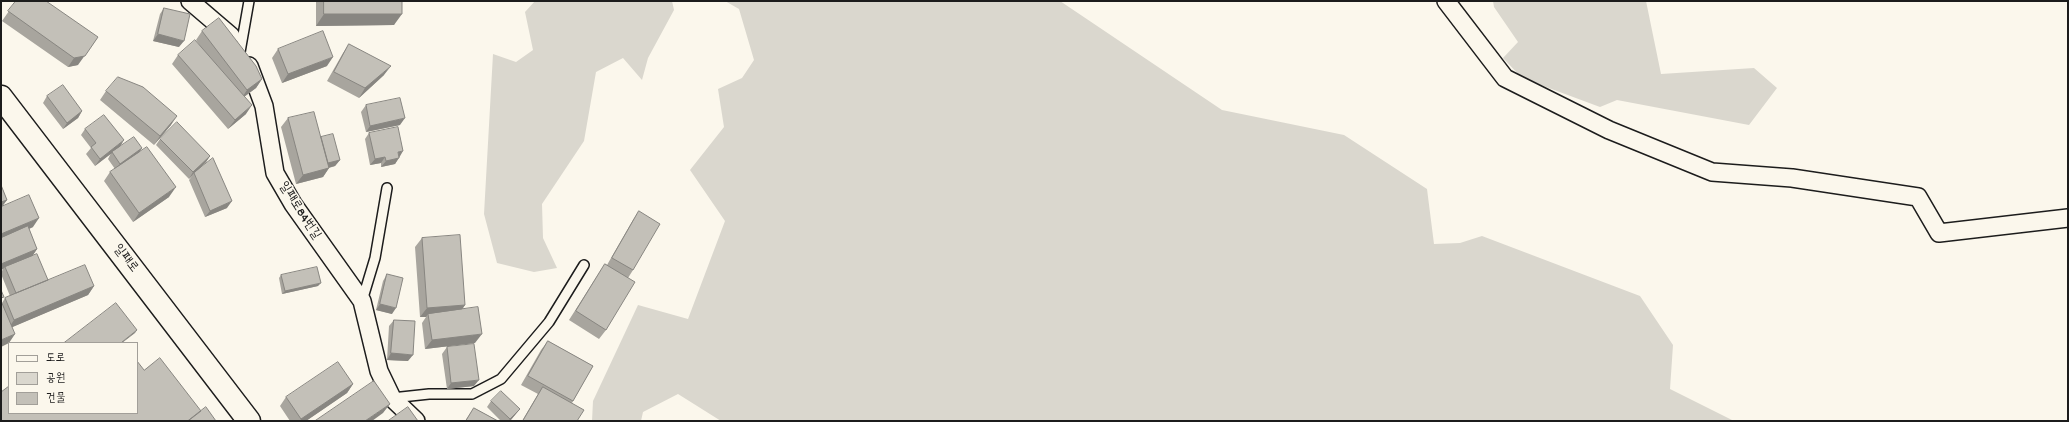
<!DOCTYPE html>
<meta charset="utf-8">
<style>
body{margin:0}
#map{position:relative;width:2069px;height:422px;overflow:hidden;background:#fbf7ec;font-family:"Gochi Hand","Poor Story",sans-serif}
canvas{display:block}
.frame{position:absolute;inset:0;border:2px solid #1c1c1c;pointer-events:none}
.legend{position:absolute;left:8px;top:342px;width:130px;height:72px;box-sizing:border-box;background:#fbf7ec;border:1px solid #a29f99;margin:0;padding:5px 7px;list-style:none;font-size:12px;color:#1c1c1c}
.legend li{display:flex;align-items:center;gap:8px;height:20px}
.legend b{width:20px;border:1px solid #a29f99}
</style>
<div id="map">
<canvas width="2069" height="422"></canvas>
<div class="frame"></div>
<ul class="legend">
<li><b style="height:5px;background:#fbf7ec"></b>도로</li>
<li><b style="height:11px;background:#dad7ce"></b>공원</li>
<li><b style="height:11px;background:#c3c0b8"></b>건물</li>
</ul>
</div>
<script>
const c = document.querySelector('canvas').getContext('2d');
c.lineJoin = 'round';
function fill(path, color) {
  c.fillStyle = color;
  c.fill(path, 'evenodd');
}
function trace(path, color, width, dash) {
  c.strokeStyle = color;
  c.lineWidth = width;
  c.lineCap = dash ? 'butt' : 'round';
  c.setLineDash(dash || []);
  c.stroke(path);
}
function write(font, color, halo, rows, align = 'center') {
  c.font = font + ' "Gochi Hand","Poor Story",sans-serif';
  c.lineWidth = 3;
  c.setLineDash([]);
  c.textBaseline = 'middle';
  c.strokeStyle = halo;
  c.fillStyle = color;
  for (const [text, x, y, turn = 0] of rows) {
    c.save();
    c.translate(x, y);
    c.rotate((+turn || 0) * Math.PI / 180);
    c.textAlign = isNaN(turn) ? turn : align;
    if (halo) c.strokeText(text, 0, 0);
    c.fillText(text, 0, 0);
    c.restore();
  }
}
fill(new Path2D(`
 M535,1H672L674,10L648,58L642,80L623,58L596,72L584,141L542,204L543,238L557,268L534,272L497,263L484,214L493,54L516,62L533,50L525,12Z
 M725,1H1060L1222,110L1344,135L1427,189L1434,244L1460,243L1482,236L1640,296L1673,345L1670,389L1734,421H721L678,394L643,412L641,421H592L593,401L638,305L688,319L725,221L690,170L724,127L718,89L742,78L754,60L739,9Z
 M1493,1H1646L1661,74L1754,68L1777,88L1749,125L1617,100L1600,107L1522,78L1503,58L1518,42L1494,7Z`), '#dad7ce');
const lane = new Path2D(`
 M240,52L249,1
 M362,301L375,258L387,188
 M392,398L429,394H472L501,379L549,322L584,265`);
const street = new Path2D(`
 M190,1L231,36
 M1446,1L1505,78L1609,130L1712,172L1792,178L1918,197L1939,233L2068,218
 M249,66L264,106L275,173L293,204L362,301L379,371L392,398L416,421`);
const secondary = new Path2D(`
 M1,97L249,421`);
trace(lane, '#1c1c1c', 12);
trace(street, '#1c1c1c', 20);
trace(secondary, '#1c1c1c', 25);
trace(lane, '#fbf7ec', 9);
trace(street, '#fbf7ec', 17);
trace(secondary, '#fbf7ec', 22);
fill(new Path2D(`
 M16,1H46L78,65L68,67L2,21Z
 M316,1H402L394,25L316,26Z
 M164,8L179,47L153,41L160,14Z
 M202,31L262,79L256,88L244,97L246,114L228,129L172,64L178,55L202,49L196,40Z
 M349,44L384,75L359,98L327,81L343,53Z
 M278,49L327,66L282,83L272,58Z
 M106,91L171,125L154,145L100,100Z
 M47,96L82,111L78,118L63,129L43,103Z
 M366,105L400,125L366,132L361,112Z
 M288,118L321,137L340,160L335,166L329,168L323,177L296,184L281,127Z
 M85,129L120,147L142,148L140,151L169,197L133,222L104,181L110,172L115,169L108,159L111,153L95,166L86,154L91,148L81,135Z
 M369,133L399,157L395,164L381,167V163L370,165L365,139Z
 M160,139L210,156L206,162L197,171L227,208L205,217L189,180L192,176L189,179L156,145Z
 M1,185L7,200L2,206L33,227L29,229L37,249L33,255L48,280L94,286L88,295L12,327L9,343L2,303L5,298L10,296L1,274V273L3,269L1,270Z
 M639,211L633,270L628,278L606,330L599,339L569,320L599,273L605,264L607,265L633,220Z
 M422,238L465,305L462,309L475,343L425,349L422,323L426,317H420L415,247Z
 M387,274L392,314L376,310L383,281Z
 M281,275L318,286L282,294L279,278Z
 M394,320L408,361L387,360L389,326Z
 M548,341L593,366L572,403L577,421H522L538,394L521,385L541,350Z
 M447,347L474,386L447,389L442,354Z
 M353,384L347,393L306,421H290L280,406L286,397Z
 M491,401L520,409L510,421H501L487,407Z
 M474,408L498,421H465Z`), '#a8a59e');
fill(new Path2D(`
 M324,14H402L394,25L316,26Z
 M158,34L184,41L179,47L153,41Z
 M98,37L78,65L68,67L74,58Z
 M333,57L327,66L282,83L288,74Z
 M391,66L384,75L359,98L365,88Z
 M262,79L256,88L241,99L247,90Z
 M252,105L246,114L228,129L235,120Z
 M82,111L78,118L63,129L67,123Z
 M177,116L171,125L154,145L160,136Z
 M405,118L400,125L366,132L370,126Z
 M124,140L120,147L95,166L100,159Z
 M142,148L138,155L116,170L120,164Z
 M403,151L399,158L398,152Z
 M210,156L206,162L194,174V173L189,179L193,172Z
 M385,157L381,163L370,165L375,159Z
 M399,158L395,164L381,167L386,161Z
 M340,160L335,166L323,169L327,163Z
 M329,168L323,177L296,184L303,175Z
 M176,187L169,197L133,222L139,213Z
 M7,200L1,208V202Z
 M232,201L227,208L205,217L210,211Z
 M39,218L33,227L1,241V234Z
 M37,249L31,258L5,267L3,269L1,270V264Z
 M321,283L318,286L282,294L285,291Z
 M94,286L88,295L8,329L14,320Z
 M380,304L396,308L392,314L376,310Z
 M465,305L459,314H428L426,317H420L427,308Z
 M137,330L135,333L122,343V342Z
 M15,334L9,343L1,347V340Z
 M482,334L475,343L425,349L432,340Z
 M391,353L413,355L408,361L387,360Z
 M479,380L474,386L447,389L451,383Z
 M353,384L347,393L306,421H300L301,419Z
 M390,404L383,413L372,421H365Z
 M520,409L510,421H508Z`), '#888681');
const building = new Path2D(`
 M16,1H46L98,37L85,56L74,58L8,11Z
 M324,1H402V14H324Z
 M164,8L190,14L184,41L158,34Z
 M219,18L256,66L262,79L247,90L202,31Z
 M323,31L333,57L288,74L278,49Z
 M195,40L252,105L235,120L178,55Z
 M349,44L391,66L365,88L334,72Z
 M118,77L143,87L177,116L160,136L106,91Z
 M63,85L82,111L67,123L47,96Z
 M400,98L405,118L370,126L366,105Z
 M314,112L329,168L303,175L288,118Z
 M104,115L124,140L100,159L91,147L96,143L85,129Z
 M177,122L210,156L193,172L160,139Z
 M398,127L403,151L398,152L399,158L386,161L385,157L375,159L369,133Z
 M333,134L340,160L328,163L321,137Z
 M134,137L142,148L120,164L112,152Z
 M147,147L176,187L139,213L110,172Z
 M213,158L232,201L210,211L194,173Z
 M1,185L7,200L1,202Z
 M29,195L39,218L1,234V207Z
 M639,211L660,224L633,270L612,258Z
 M28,226L37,249L1,264V238Z
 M460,235L465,305L427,308L422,238Z
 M37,254L48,280L16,293L5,267Z
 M605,264L635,282L606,330L576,311Z
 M85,265L94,286L14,320L5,298Z
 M317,267L321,283L285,291L281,275Z
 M387,274L403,278L396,308L380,304Z
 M1,290L4,297L1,298Z
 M1,301L15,334L1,340Z
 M116,303L137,330L122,342L123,343H64Z
 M478,307L482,334L432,340L428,314Z
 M394,320L415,321L413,355L391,353Z
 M548,341L593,366L573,401L528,376Z
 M474,344L479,380L451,383L447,347Z
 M160,358L201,411L188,421H1V392L9,386V413H137V361L144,370Z
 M338,362L353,384L301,419L286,397Z
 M374,381L390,404L365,421H315Z
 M543,387L584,410L577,421H523Z
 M501,391L520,409L510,419L491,401Z
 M206,407L216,421H188Z
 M408,407L418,421H388Z
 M474,408L498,421H466Z`);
fill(building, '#c3c0b8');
trace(building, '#888681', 1);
write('13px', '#1c1c1c', '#fbf7ec', [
 ["일패로84번길",299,211,57],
 ["일패로",125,259,52]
]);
</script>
